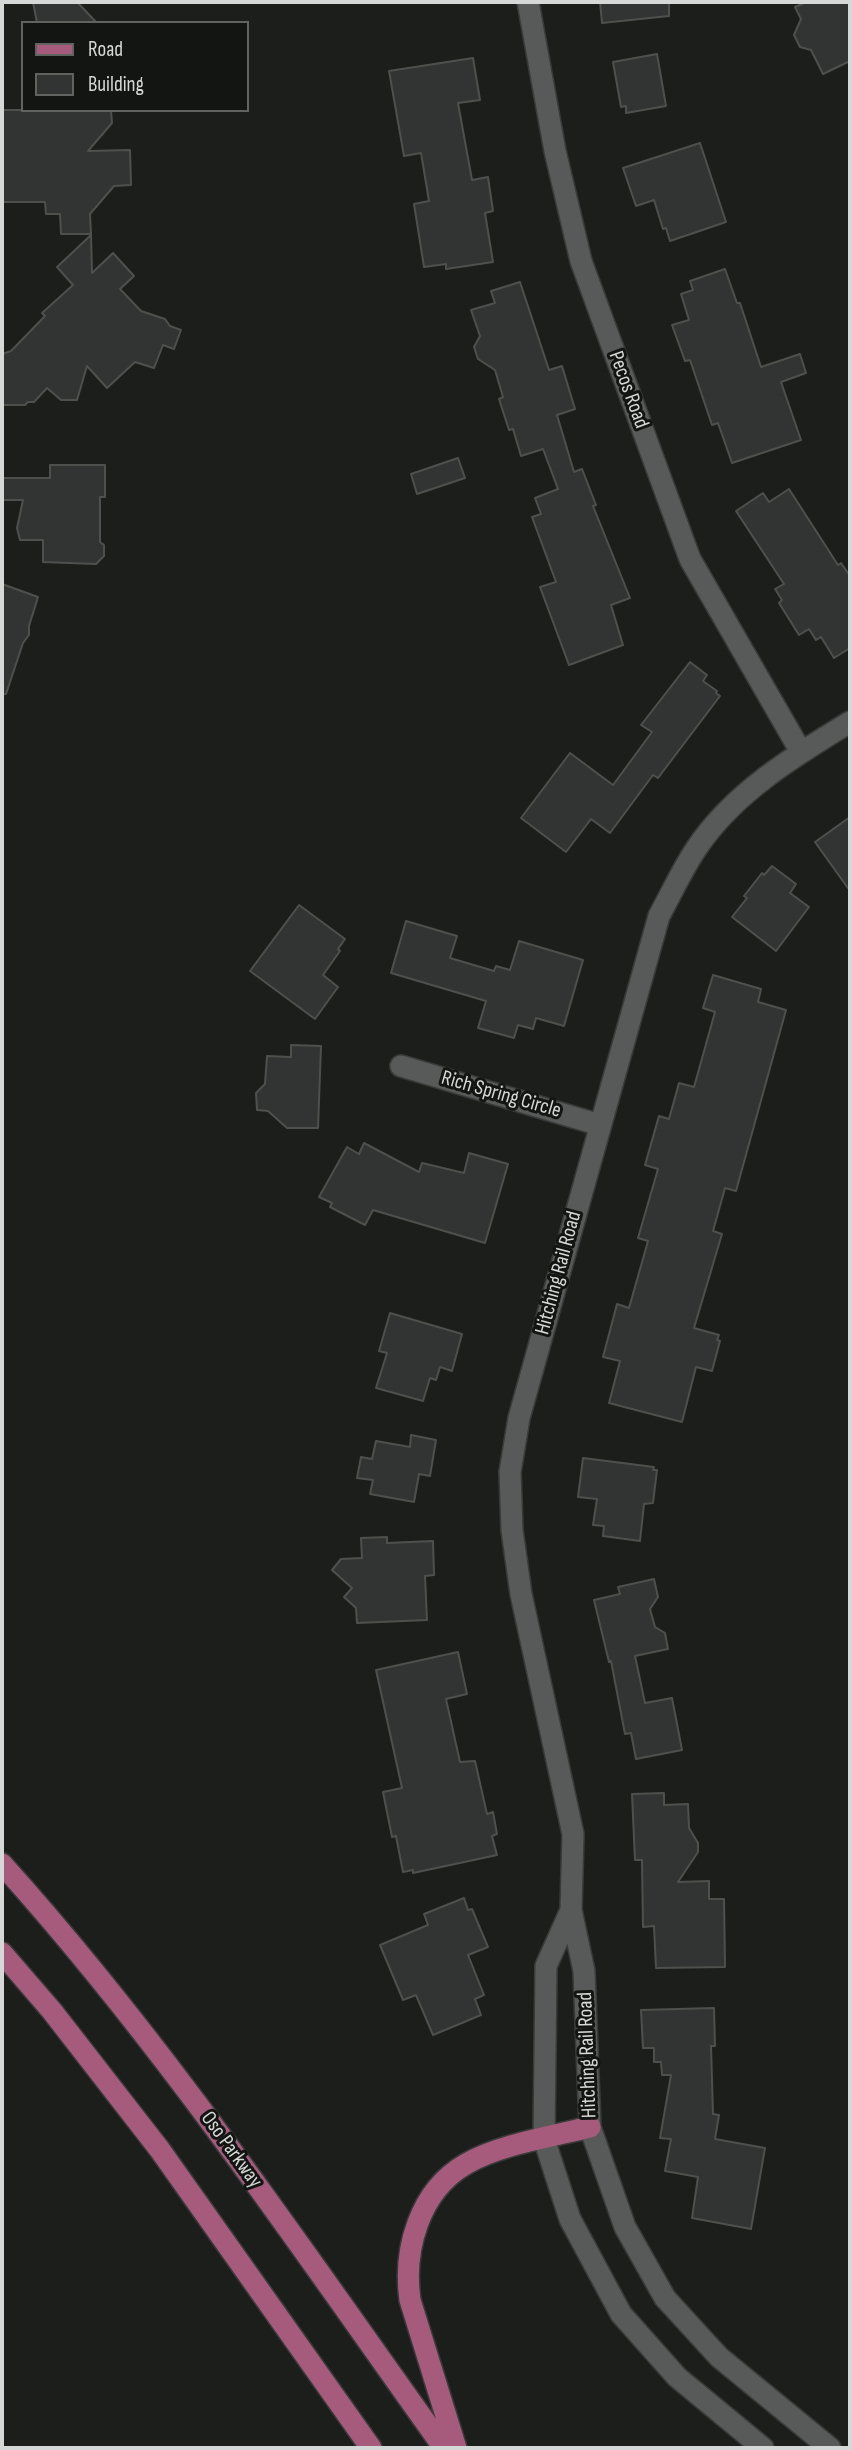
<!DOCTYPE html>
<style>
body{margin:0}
#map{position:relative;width:852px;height:2450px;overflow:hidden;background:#1c1e1c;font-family:"Sofia Sans Condensed",sans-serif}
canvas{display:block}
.frame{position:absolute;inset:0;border:4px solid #d6d8d7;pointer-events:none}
.legend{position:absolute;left:21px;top:21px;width:228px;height:91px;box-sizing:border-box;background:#131513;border:2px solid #616361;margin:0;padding:9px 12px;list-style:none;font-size:21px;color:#d6d8d7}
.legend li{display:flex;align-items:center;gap:14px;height:35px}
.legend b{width:35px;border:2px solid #616361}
</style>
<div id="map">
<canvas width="852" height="2450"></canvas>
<div class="frame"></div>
<ul class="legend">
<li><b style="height:9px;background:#a65b7d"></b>Road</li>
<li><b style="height:19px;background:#313432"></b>Building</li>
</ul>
</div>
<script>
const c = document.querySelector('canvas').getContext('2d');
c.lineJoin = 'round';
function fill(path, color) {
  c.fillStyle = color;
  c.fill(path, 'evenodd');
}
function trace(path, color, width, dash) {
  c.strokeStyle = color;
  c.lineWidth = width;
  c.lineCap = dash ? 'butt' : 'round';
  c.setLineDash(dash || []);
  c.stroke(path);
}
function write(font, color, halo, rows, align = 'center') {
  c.font = font + ' "Sofia Sans Condensed",sans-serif';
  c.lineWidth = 6;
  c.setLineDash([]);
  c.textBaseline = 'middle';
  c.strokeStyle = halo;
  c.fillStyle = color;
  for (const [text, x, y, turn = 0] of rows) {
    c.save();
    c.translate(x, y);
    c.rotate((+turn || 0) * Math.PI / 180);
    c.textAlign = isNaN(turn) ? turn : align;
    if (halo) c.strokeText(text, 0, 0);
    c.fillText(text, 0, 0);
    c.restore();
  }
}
const building = new Path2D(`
 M33,2H77L97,23H37Z
 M600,2H669V16L602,23Z
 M807,2H850V61L823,74L811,50L800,47L794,35L801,19L795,7Z
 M657,54L666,106L626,113V106L621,107L613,62Z
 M473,58L480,100L458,103L472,180L488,177L493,211L485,213L493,262L446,269V264L424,267L414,204L429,201L421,153L404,156L389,71Z
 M2,110H111L112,123L88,151L130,150L131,185L114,186L90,214L91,234H61L60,214H46L45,202H2Z
 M700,143L726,222L670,241L666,228L663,229L654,200L636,206L623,168Z
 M91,235L92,273L113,253L134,276L120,289L141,311L165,319L170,326L181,330L174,349L163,345L154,368L135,362L107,388L87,366L77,400H61L47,388L34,402H28L25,405H2V354L11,351L45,316L42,313L73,285L57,267Z
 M725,269L737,303H740L761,367L800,354L806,373L781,382L801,440L732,463L718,423L712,425L690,360L685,361L672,325L689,320L681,294L693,290L690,281Z
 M520,282L549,370L562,366L575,409L557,415L574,472L582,469L596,505L593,506L630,598L611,605L623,645L569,665L540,587L556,582L532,517L541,514L535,498L558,489L543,449L521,456L513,429L509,430L499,399L503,397L495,370L478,359L474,347L480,336L471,310L495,303L491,291Z
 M458,458L465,478L417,494L411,474Z
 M50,465H105V497H100V542L104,545V556L96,564L43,562V540H20L17,528L23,500H2V478H50Z
 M789,489L838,565L841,563L850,576V648L834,658L821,637L816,640L809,629L799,635L779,603L782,600L775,589L784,584L736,511L763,493L769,502Z
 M2,584L38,597L29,626V635L23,643L6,694H2Z
 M690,662L707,675L703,681L717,691L716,693L720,696L658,778L653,775L610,833L591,819L566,852L521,818L570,753L613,785L652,732L641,725Z
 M850,817V891L815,842Z
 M772,866L796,884L790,893L809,907L776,951L732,917L747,898L744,896L762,873L764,875Z
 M299,905L345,939L338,949L340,951L323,975L338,987L315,1019L250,971Z
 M406,921L457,936L450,958L494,971L496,966L510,970L519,941L583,960L564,1026L536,1018L533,1029L518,1025L514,1038L478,1028L486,1001L391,973Z
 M713,975L761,989L758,1002L786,1010L736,1191L725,1188L713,1231L722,1234L694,1328L719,1335L717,1340L720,1341L712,1371L696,1367L682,1422L609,1403L620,1361L603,1357L617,1304L629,1308L648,1241L638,1238L658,1169L645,1165L659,1116L669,1119L679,1083L694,1087L715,1012L703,1008Z
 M291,1045L321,1046L318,1128H287L268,1111L257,1110L256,1093L265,1084L267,1056L291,1057Z
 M364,1143L419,1172L422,1163L464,1173L469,1153L508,1164L485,1243L373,1210L365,1225L330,1207L332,1203L319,1197L347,1147L359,1154Z
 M390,1313L462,1334L452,1371L440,1367L436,1380L430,1378L423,1401L376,1388L387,1353L379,1351Z
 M411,1435L436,1440L430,1476L419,1474L414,1502L370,1494L373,1480L357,1478L361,1457L372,1459L376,1441L410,1447Z
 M583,1458L654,1467L653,1470H657L653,1503L644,1504L640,1541L603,1536L604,1526L593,1525L597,1499L578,1497Z
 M387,1537V1543L433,1541L434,1575L425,1576L427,1620L357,1623L356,1608L344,1597L352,1588L332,1570L341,1559L362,1558L361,1538Z
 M654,1579L658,1597L650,1609L655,1627L665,1633L668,1649L635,1656L645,1703L672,1698L682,1750L636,1759L631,1733L625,1734L611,1661L609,1662L594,1600L620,1594L618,1587Z
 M458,1652L467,1694L446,1699L460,1762L475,1761L487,1814L493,1812L497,1834L492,1836L497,1855L413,1873V1870L403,1872L396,1836L392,1837L383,1792L402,1788L376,1670Z
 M664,1793V1805L688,1804L689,1828L698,1843V1852L678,1882L709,1881V1899H724L725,1967L656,1968L654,1926L643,1927L642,1860H635L632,1794Z
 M464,1898L468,1910L472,1909L488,1947L468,1955L484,1995L475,1999L481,2015L433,2035L416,1995L403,2000L380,1945L428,1925L424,1914Z
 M714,2008L715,2046H711L713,2114L719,2115L715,2139L765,2148L751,2229L692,2218L698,2177L665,2171L671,2139L660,2138L671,2075H662L661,2062H654V2048H643L641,2010Z`);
fill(building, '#313432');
trace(building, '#4e504e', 2);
const street = new Path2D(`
 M528,2L555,151L581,261L690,559L801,752
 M401,1066L600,1125
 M571,1910L546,1966L544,2139L570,2219L621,2314L677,2377L763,2448
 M830,2448L719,2357L665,2298L625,2227L590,2127L584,1971L571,1910L573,1834L521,1594L512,1530L510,1472L519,1418L659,916C671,894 682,870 696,849C733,793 794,756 850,722`);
const primary = new Path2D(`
 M2,1864C166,2046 302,2250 444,2448
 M2,1953L52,2011L160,2150L371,2448
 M456,2448L410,2300C403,2250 419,2191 466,2164C498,2145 553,2136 590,2127`);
trace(street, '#393a39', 24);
trace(primary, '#393a39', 24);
trace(street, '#575a58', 21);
trace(primary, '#a65b7d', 21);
write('21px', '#d6d8d7', '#131513', [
 ["Pecos Road",628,390,70],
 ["Rich Spring Circle",501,1095,16],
 ["Hitching Rail Road",559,1273,-75],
 ["Hitching Rail Road",588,2055,-92],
 ["Oso Parkway",231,2150,54]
]);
</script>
